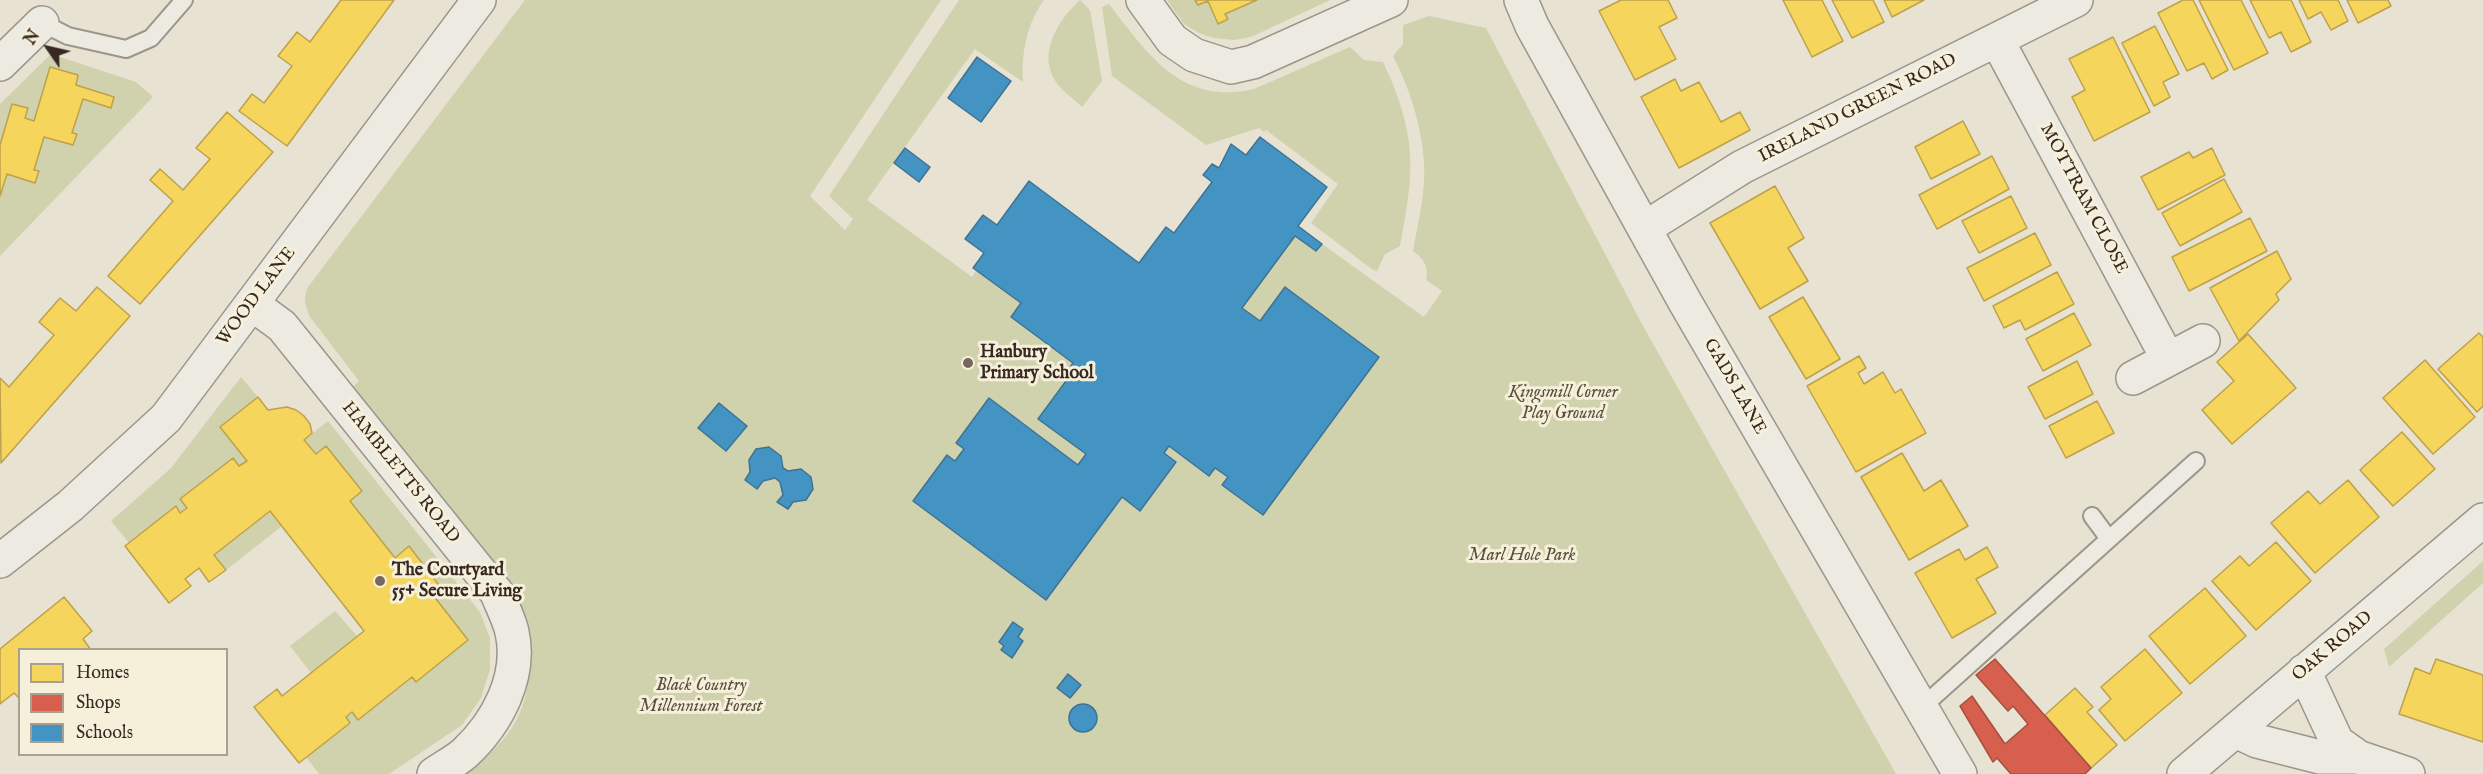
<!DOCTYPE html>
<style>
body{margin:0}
#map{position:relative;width:2483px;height:774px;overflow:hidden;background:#e7e2d1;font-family:"IM FELL English",serif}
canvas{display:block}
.legend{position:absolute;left:18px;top:648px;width:210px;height:108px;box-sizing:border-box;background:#f6f0db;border:2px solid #aaa091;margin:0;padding:8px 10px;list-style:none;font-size:18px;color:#372822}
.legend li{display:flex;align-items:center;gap:12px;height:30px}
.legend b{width:30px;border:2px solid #aaa091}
.north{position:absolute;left:18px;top:18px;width:60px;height:60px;-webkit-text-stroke:4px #f6f0db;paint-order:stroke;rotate:304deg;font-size:16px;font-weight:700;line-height:24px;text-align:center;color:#372822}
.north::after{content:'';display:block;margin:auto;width:21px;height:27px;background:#372822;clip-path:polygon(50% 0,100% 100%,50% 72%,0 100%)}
</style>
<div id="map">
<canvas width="2483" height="774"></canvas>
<ul class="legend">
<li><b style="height:16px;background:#f6d55c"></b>Homes</li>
<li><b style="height:16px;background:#d6604d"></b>Shops</li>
<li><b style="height:16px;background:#4393c3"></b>Schools</li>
</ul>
<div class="north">N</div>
</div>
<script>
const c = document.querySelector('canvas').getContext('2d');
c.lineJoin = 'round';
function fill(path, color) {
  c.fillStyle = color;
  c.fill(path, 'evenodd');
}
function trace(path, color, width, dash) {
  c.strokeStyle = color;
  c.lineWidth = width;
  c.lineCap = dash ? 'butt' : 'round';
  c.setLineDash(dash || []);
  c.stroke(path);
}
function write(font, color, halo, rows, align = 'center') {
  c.font = font + ' "IM FELL English",serif';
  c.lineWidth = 6;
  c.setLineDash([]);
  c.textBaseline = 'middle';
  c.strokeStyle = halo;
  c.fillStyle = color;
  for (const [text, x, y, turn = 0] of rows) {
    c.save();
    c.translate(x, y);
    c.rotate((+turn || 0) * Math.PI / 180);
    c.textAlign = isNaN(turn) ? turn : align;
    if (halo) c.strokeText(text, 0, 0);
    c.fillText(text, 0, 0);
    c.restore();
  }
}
fill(new Path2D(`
 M525,0H941L810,196L845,230L853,219L829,196L959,0H1044C1027,23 1021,54 1023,82L975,49L867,200L972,277L976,271L1021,303L1011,317L1073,363L1062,378L1066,381L1086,454L1078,465L989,398L956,443L964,449L955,461L946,456L913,500L929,513L1085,547L1122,497L1140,510L1176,462L1164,453L1169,446L1209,476L1215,468L1228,477L1223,485L1379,357L1285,287L1260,321L1242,308L1295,236L1316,251L1322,244L1424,317L1442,291L1426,280C1429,267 1424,259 1413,251C1418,223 1426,192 1424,163C1422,127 1410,89 1393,56L1403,44V25L1429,16L1486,28L1643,326L1896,774H458C469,767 480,761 489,753C539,714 536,645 515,592L352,388L359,381L310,317C305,306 303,299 308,287ZM747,426L726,451L699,428ZM769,447L781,456L783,468L788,471L801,469L811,477L813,489L806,500L793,502L787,509L777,502L783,495L780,482L775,478L763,481L757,489L745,480L750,472L749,460L756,450Z
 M1080,0L1090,10L1102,81L1082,107C1075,100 1067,95 1061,88C1034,59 1056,22 1080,0Z
 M1167,0H1195L1198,5L1208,1L1218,23L1227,19L1225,14L1257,0H1330L1251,37L1234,40L1213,38L1199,33L1184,24Z
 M1109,4C1148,54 1181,106 1254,89L1350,47L1364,60L1383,62C1417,134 1415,170 1400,246L1385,254L1377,271L1373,270L1311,223L1338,184L1266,130L1264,132L1259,128L1206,145L1112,76L1102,7Z
 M51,54L136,82L153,97L0,256V196L7,174L35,183L39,172L34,170L44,137L73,145L77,134L72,133L83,99L111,108L114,97L76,85L78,75L51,67L34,121L25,118L27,108L12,104L0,145V104Z
 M241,377L258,397L220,427L247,461L180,513L175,507L129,543L111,521L171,468Z
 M328,421L480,612L490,638V669L481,698L462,725L389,774H319L306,757L350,723L346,717L352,712L412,677L416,682L468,640L433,595L442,588L409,547L395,558L350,501L362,491L326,446L316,454L304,440Z
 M270,511L282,526L226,570L214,555Z
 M2483,561V583L2389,667L2384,649Z
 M335,611L357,636L311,673L290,646Z`), '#d0d2ae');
const homes = new Path2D(`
 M341,0H394L287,146L239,111L252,94L264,103L292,66L278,56L297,32L310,42Z
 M1195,0H1257L1225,14L1228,19L1218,24L1208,1L1198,5Z
 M1621,0H1668L1677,18L1659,27L1676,59L1635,80L1599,11Z
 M1783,0H1822L1843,41L1812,57Z
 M1832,0H1873L1884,22L1852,38Z
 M1884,0H1924L1892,17Z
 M2183,0H2193L2228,70L2212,79L2204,63L2187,71L2158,13Z
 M2199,0H2241L2268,53L2234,70Z
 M2250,0H2291L2311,42L2291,52L2281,32L2269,38Z
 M2299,0H2338L2348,21L2331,30L2321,12L2308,19Z
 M2347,0H2388L2391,6L2358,23Z
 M2155,26L2179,74L2163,82L2170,97L2154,106L2122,43Z
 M2113,37L2150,112L2094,141L2072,97L2085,90L2069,59Z
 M50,67L78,75L76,85L114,97L111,108L83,99L72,133L77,134L73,145L44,137L34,170L39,171L35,183L7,174L0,196V145L12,104L28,108L25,118L34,121Z
 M1675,79L1681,91L1699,82L1721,122L1740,112L1750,130L1679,168L1641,97Z
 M227,112L273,152L140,304L108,276L173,201L150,180L160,169L183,190L210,159L196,148Z
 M1963,121L1980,154L1931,179L1915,147Z
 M2212,148L2225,175L2158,210L2141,177L2189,152L2193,158Z
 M1992,156L2009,189L1937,229L1919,195Z
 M2224,179L2242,212L2180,246L2162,213Z
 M1775,186L1804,238L1788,248L1808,281L1760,309L1710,223Z
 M2011,196L2027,228L1979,253L1962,221Z
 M2250,218L2267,251L2189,291L2172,257Z
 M2035,233L2051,265L1984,301L1967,268Z
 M2277,251L2291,279L2276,294L2279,300L2239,341L2210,288Z
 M2057,272L2074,304L2025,330L2020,320L2004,328L1993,306Z
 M97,287L130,316L1,463L0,378L9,387L54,335L39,322L60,298L76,311Z
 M1803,297L1840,359L1806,379L1769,317Z
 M2074,313L2091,345L2043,371L2026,339Z
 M2479,333L2483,337V406L2477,412L2438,369Z
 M2248,334L2296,388L2232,444L2202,410L2234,381L2217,362Z
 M1859,356L1866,368L1858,373L1864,384L1883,372L1895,393L1901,389L1926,433L1856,472L1807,386Z
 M2425,360L2475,417L2433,454L2383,398Z
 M2077,361L2093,394L2045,419L2028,387Z
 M258,397L268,410L287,407L296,410L304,416L310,424L312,433L304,440L316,454L326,446L362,491L350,501L395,558L409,546L442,589L433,595L468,640L416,682L412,677L358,720L352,712L346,717L350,723L299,763L254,707L277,689L282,696L364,631L270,511L214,555L226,570L209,582L199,568L185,579L191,586L169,603L125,546L176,506L180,513L187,508L180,499L233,458L239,466L247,461L220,427Z
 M2097,401L2114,433L2066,458L2049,426Z
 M2402,432L2435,469L2393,506L2360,470Z
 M1902,453L1924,491L1941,480L1968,526L1909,560L1861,477Z
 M2348,480L2379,517L2315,573L2271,523L2308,491L2320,504Z
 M2276,542L2311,581L2256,630L2212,581L2240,556L2249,566Z
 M1987,547L1998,567L1976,579L1996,613L1952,638L1915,573L1959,549L1965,560Z
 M2205,588L2246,636L2190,684L2149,636Z
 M64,597L92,631L83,639L91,650H20V699L14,693L0,704V649Z
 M2145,649L2182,693L2125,741L2099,710L2111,699L2101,687Z
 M2436,659L2483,675V742L2399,714L2415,668L2430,674Z
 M2075,688L2093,707L2087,712L2117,745L2091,768L2045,715Z`);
fill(homes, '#f6d55c');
trace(homes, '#bda14b', 1.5);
const shops = new Path2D(`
 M1995,659L2091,768L2085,774H2011L1997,758L1993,762L1960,706L1972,696L2005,744L2028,724L2013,706L2008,711L1976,675Z`);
fill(shops, '#d6604d');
trace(shops, '#a64f40', 1.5);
const schools = new Path2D(`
 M977,57L1011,81L981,122L948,98Z
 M1260,137L1327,187L1298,226L1322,244L1316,251L1295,236L1242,308L1260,321L1285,287L1379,357L1263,515L1222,485L1228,477L1215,468L1209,476L1169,446L1164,453L1176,462L1140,511L1122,497L1046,600L913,501L947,455L955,461L964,449L956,443L989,398L1078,465L1086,454L1038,419L1066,381L1062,379L1073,363L1011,317L1021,303L973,268L984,253L965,239L983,215L997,225L1029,181L1139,263L1166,227L1174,233L1212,182L1203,175L1212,164L1219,168L1231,144L1246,155Z
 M905,148L930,167L919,182L894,163Z
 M719,403L747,426L726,451L698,428Z
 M769,447L781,456L783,468L788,471L801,469L811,477L813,489L806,500L793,502L788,509L777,502L783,495L780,482L775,478L763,481L757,489L745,480L750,472L749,460L756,449Z
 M1013,622L1023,629L1018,637L1023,641L1012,658L1001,650L1004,646L999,642Z
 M1068,674L1081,685L1070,698L1057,688Z
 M1069 718a14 14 0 1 1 28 0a14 14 0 1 1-28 0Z`);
fill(schools, '#4393c3');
trace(schools, '#3f7393', 1.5);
const service = new Path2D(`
 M42,23L68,36L126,49L151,38L184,0
 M2092,516L2109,539
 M1921,708L2196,461`);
const minor = new Path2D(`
 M1143,0L1172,40L1194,55L1231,67L1253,62L1391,0
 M1521,0L1532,26L1685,302L1960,774
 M1997,40L2168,359
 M0,64L42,23
 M1645,228L1742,167L2076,0
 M252,304L282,326L497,593C502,606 509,619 512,632C522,677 497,723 465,753C456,761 444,767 434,774
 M2133,378L2203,341
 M2304,671L2337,742L2358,757L2408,774
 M2236,731L2257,741L2320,757H2358
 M2184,774L2483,520`);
const tertiary = new Path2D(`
 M0,561L70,506L166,418L479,0`);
trace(service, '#9b968c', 20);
trace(minor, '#9b968c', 36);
trace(tertiary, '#9b968c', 36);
trace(service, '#eceae1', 16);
trace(minor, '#eceae1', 33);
trace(tertiary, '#eceae1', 33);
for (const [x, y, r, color] of [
 [968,363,6,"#75695f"],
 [380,581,6,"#75695f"]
]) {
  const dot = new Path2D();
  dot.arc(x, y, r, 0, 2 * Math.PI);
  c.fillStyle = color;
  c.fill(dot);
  trace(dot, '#f6f0db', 2);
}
write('18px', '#372822', '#f6f0db', [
 ["IRELAND GREEN ROAD",1858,109,-27],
 ["MOTTRAM CLOSE",2083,199,62],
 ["WOOD LANE",257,297,-53],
 ["GADS LANE",1734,387,60],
 ["HAMBLETTS ROAD",400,473,51],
 ["OAK ROAD",2333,647,-40]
]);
write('bold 18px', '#372822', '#f6f0db', [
 ["Hanbury",980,353],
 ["Primary School",980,374],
 ["The Courtyard",392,571],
 ["55+ Secure Living",392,592]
], 'left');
write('italic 18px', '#594f3e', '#f6f0db', [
 ["Kingsmill Corner",1563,393],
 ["Play Ground",1563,414],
 ["Marl Hole Park",1522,556],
 ["Black Country",701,686],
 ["Millennium Forest",701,707]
]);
</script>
